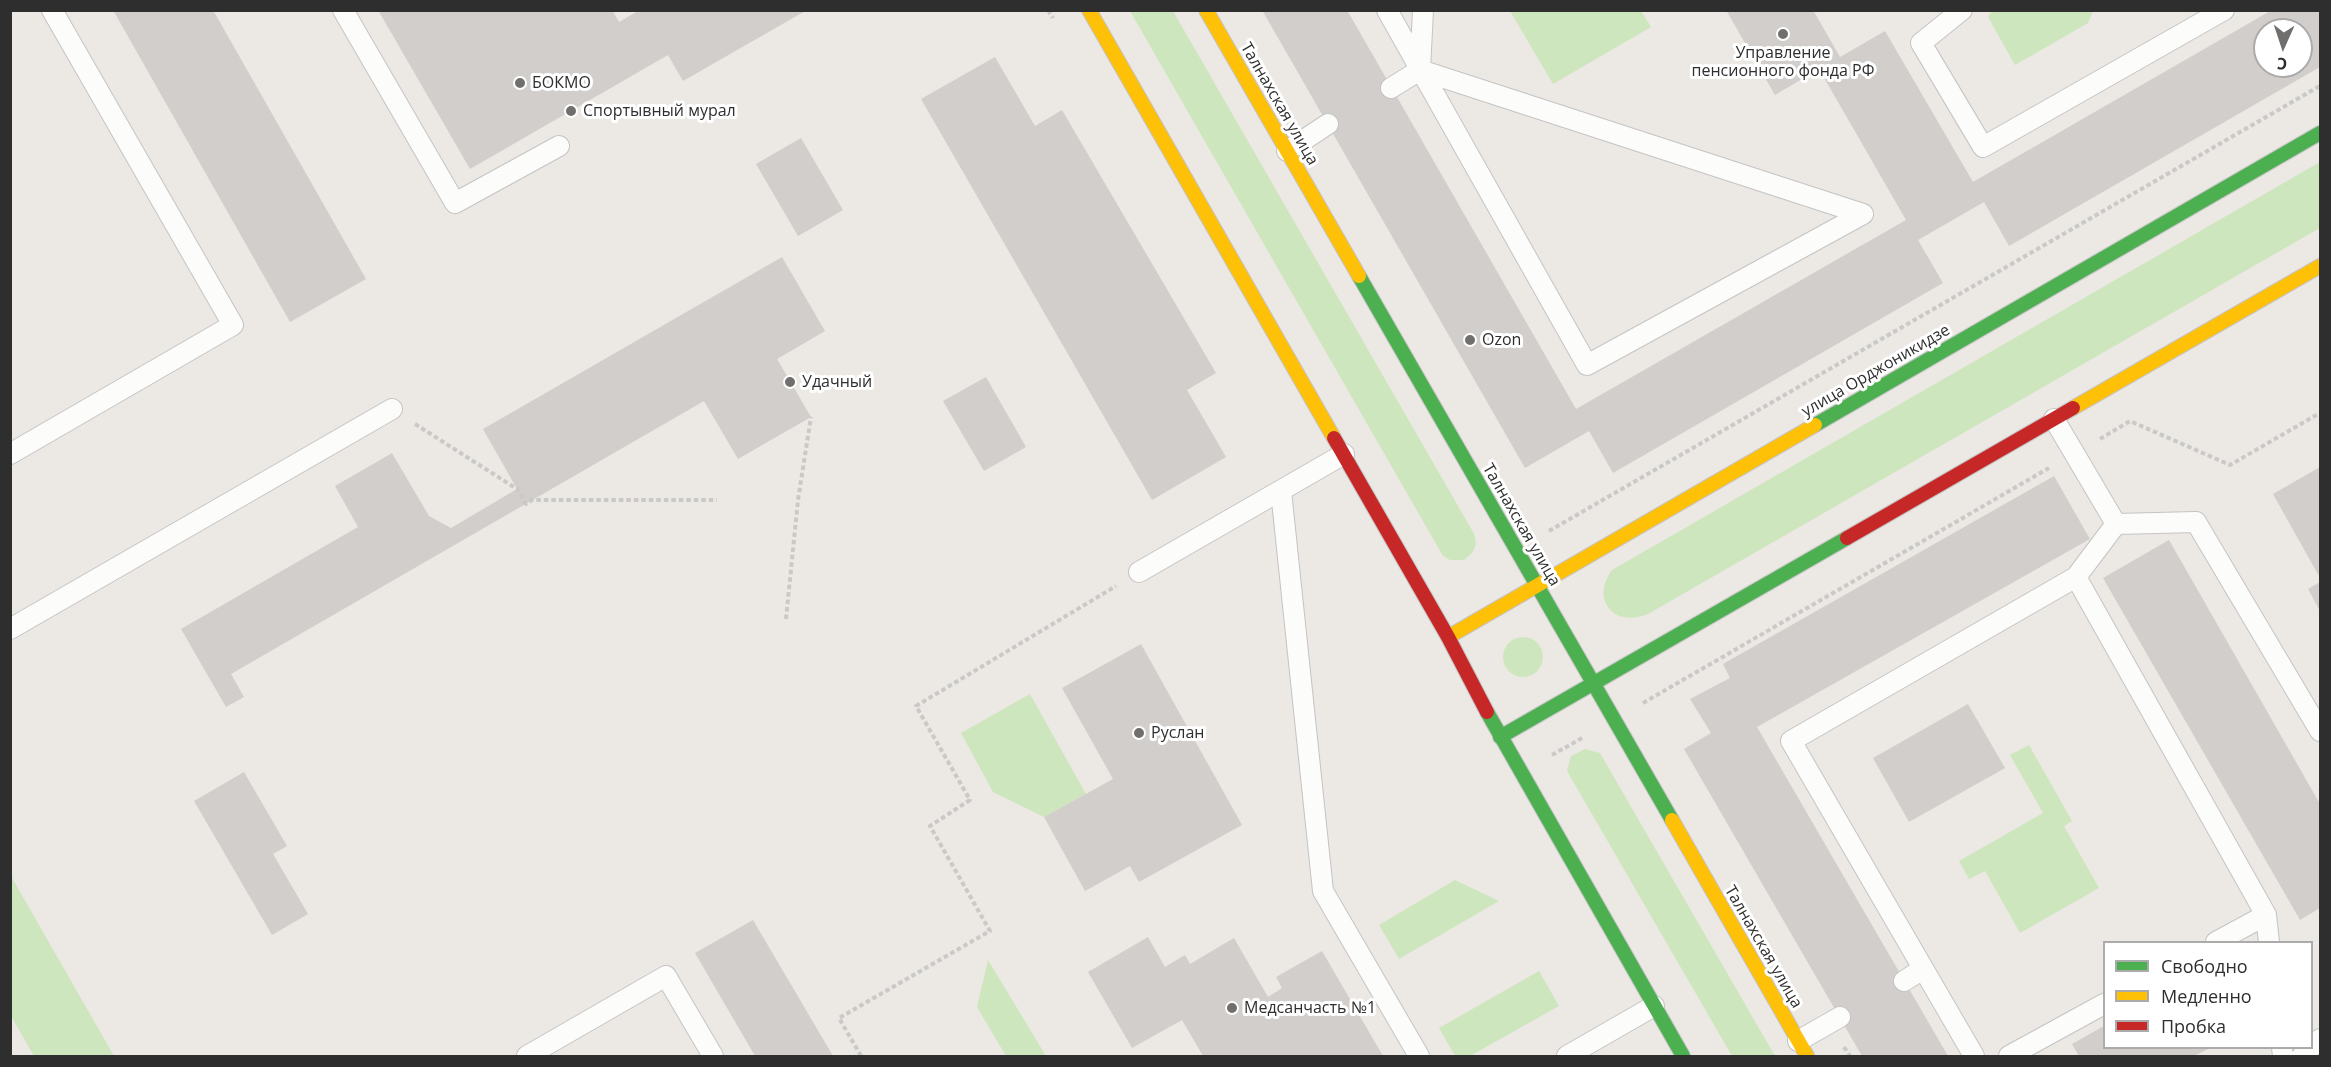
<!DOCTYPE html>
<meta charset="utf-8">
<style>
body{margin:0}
#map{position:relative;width:2331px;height:1067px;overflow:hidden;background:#ece8e4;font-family:"Open Sans",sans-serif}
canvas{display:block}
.frame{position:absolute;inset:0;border:12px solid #2e2e2e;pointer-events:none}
.legend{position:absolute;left:2103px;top:941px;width:210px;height:108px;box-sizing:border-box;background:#fff;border:2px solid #ababab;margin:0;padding:8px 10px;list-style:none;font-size:18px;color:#2e2e2e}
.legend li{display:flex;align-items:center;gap:12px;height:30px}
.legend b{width:30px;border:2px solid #ababab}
.north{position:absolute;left:2253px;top:18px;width:60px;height:60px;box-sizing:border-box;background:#fff;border:2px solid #ababab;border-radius:50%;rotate:183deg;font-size:16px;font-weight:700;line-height:24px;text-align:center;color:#2e2e2e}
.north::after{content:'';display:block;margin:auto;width:21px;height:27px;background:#706f6e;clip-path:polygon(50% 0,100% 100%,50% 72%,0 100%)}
</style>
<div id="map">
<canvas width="2331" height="1067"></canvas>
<div class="frame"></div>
<ul class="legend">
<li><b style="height:8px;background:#4caf50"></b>Свободно</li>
<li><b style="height:8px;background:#ffc107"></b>Медленно</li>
<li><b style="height:8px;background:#c62828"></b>Пробка</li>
</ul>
<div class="north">С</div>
</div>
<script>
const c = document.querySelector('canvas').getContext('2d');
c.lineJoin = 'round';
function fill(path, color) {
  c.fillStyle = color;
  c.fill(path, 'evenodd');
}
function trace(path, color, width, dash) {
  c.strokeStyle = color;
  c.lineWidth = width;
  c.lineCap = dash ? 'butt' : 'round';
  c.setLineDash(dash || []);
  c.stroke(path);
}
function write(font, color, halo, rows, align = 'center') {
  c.font = font + ' "Open Sans",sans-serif';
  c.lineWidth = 6;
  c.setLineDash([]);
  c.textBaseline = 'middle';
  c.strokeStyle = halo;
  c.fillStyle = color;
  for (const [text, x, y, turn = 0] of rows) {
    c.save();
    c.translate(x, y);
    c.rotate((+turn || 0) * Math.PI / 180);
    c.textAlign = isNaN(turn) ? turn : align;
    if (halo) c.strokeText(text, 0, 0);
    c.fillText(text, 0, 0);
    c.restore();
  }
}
fill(new Path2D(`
 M1130,11H1173L1473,532C1479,545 1475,552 1464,560H1450L1443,556Z
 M1510,11H1641L1651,27L1553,84Z
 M1992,11V10L2093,11L2088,23L2015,65L1988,17Z
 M2320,162V228L1648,614C1614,628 1590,600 1612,570Z
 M1503 657a20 20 0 1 1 40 0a20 20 0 1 1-40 0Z
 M1030,694L1086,794L1044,817L993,792L961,733Z
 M2029,745L2072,821L2064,826L2099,888L2020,933L1985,871L1969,879L1959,861L2043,813L2010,755Z
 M1585,749L1600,753L1775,1056H1732L1567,771L1571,756Z
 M11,876L114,1056H34L11,1016Z
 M1455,880L1499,901L1399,959L1379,925Z
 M988,960L1046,1056H1006L977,1007Z
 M1539,971L1559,1006L1470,1056H1455L1439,1028Z`), '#cee6be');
fill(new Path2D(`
 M113,10H213L366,279L290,322Z
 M378,10H612L619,22L640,10H807L683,81L668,55L470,169Z
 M1262,10H1347L1576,409L1906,220L1819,69L1775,95L1726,10H1813L1840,57L1885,31L1973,182L2272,10H2320V67L2009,246L1984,202L1918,240L1943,283L1613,473L1589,431L1525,468ZM2265,30H2301V66H2265Z
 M995,57L1035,126L1062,110L1216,373L1187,390L1226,457L1152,500L921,99Z
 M801,138L843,210L798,236L756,164Z
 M782,257L825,331L777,359L811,417L738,459L704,401L231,674L244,697L226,707L181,629L358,527L335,486L392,453L429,516L451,528L517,489L483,429Z
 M986,377L1026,447L984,471L943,401Z
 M2320,467V578L2273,494Z
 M2054,476L2090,539L1757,727L1948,1056H1862L1684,749L1711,733L1690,699L1730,678L1723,664Z
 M2169,540L2320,804V908L2300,920L2103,578Z
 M2320,582V611L2308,589Z
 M1141,644L1242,825L1139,882L1130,866L1085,891L1044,817L1113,779L1062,688Z
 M1968,704L2005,768L1909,822L1873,758Z
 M244,772L287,846L273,854L308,914L272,935L194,801Z
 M753,920L833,1056H755L695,953Z
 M1148,937L1165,967L1185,955L1190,964L1234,938L1268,997L1282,988L1276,977L1322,951L1383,1056H1203L1182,1020L1132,1048L1088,972Z
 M2104,1026V1048H2210L2194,1056H2079L2072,1044Z`), '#d1cecb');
const lane = new Path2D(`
 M343,10L455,203L559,146
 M1387,10L1587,365L1863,214
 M1962,10L1921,43L1983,147L2224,10
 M1420,70L1863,214
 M1420,70L1423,10
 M1391,88L1420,70
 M1287,151L1328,124
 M2054,419L2116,524
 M10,454L233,325L52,10
 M1281,491L1323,891L1419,1056
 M2116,524L2196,522L2320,731
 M1139,572L1344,454
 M2076,577L2266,915L2269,942
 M10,629L392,409
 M2216,942L2266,915
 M1904,981L1923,969
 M1798,1041L1840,1017
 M2282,1048L2283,1056
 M527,1056L666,976L713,1056
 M1567,1056L1654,1006
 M1974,1056L1791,741L2076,577L2116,524
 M2009,1056L2104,1004
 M2302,1056L2320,1039`);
const fast = new Path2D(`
 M1359,276L1672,820
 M1815,425L2320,133
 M1487,712L1683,1056
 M1500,737L1847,538`);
const slow = new Path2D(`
 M1089,10L1334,438
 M1206,10L1359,276
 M2073,408L2320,266
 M1448,637L1815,425
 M1672,820L1807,1056`);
const jam = new Path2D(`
 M1334,438L1448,637L1487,712
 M1847,538L2073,408`);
trace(lane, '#c5c4c5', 22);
trace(fast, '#c5c4c5', 16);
trace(slow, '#c5c4c5', 16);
trace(jam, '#c5c4c5', 16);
trace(new Path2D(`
 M1048,10L1053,18
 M415,424L517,489L526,504L532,500H717
 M2100,439L2130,421L2230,465L2320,413
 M1549,531L2320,86
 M786,619L798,500L811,417
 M1643,703L2049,468
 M1552,755L1584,737
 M1844,1047L1850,1056
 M861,1056L839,1018L990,931L930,826L970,800L916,706L1116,586`), '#c9c9c8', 4, [4.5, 3]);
trace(lane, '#fcfcfb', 20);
trace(fast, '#4caf50', 14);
trace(slow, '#ffc107', 14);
trace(jam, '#c62828', 14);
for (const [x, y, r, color] of [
 [1783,34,6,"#706f6e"],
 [520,83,6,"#706f6e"],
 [571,111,6,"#706f6e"],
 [1470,340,6,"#706f6e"],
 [790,382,6,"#706f6e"],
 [1139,733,6,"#706f6e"],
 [1232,1008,6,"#706f6e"]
]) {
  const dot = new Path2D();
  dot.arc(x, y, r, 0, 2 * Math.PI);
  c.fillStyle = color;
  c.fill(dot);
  trace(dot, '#fff', 2);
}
write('16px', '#2e2e2e', '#fff', [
 ["Управление",1783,53,"center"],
 ["пенсионного фонда РФ",1783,71,"center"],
 ["БОКМО",532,83],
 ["Спортывный мурал",583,111],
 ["Ozon",1482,340],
 ["Удачный",802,382],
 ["Руслан",1151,733],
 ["Медсанчасть №1",1244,1008]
], 'left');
write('16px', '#2e2e2e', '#fff', [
 ["Талнахская улица",1279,104,60],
 ["улица Орджоникидзе",1876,371,-30],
 ["Талнахская улица",1521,525,60],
 ["Талнахская улица",1763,947,60]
]);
</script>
